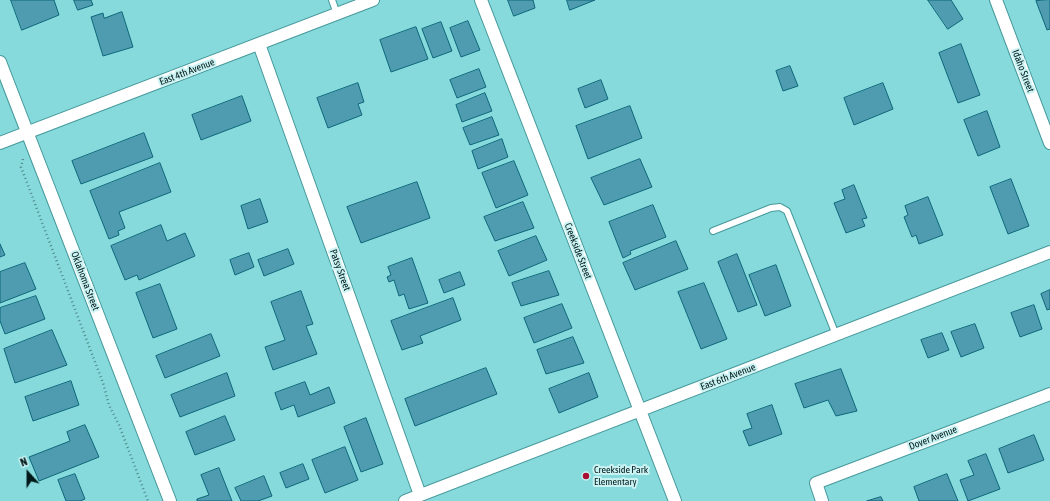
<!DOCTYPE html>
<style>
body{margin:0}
#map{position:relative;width:1050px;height:501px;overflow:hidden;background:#87dadc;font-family:"Asap Condensed",sans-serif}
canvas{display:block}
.north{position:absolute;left:8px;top:453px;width:40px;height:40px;-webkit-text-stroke:3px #cbf3f3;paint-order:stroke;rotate:339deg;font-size:11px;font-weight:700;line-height:16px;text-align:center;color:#001819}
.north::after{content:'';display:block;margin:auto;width:14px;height:18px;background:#001819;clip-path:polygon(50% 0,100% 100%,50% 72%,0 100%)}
</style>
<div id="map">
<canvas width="1050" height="501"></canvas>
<div class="north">N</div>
</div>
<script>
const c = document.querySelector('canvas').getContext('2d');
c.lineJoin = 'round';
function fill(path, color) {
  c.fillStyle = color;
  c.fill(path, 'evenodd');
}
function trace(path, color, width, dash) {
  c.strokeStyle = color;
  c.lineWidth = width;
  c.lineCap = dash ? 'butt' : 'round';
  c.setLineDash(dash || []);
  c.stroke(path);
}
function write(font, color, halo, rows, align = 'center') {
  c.font = font + ' "Asap Condensed",sans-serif';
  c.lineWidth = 4;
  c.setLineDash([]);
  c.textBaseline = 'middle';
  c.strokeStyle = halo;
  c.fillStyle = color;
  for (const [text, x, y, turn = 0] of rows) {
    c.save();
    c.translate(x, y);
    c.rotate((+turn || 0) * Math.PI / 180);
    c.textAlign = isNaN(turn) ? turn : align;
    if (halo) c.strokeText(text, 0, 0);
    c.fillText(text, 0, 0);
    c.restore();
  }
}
const building = new Path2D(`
 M11,0H54L59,15L22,30Z
 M74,0H91L93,5L78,10Z
 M508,0H533L535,8L514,16Z
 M567,0H595L570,10Z
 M928,0H951L963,19L948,29Z
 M1050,0V29L1047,30L1036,1Z
 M122,12L133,47L103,56L91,17L103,13L104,18Z
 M468,21L480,50L461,57L450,28Z
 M441,22L452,51L433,58L422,29Z
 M416,27L428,59L391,72L380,40Z
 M961,44L980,95L958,103L939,53Z
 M790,66L798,86L783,91L776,71Z
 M479,69L486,87L457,98L450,80Z
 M601,80L608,99L585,108L578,89Z
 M358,83L364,102L358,104L362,115L328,128L317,98Z
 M883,83L893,109L854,125L844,98Z
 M485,93L492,111L462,122L456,105Z
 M242,96L251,121L201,140L192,115Z
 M630,106L642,138L588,159L576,126Z
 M987,111L1000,147L978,156L964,120Z
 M492,117L499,135L470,145L463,128Z
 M144,133L153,157L81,184L72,161Z
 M502,139L508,157L478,169L472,151Z
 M640,159L652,187L604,205L591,178Z
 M514,161L528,195L496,208L482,173Z
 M160,163L171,192L119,212L125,228L118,231L119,235L109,239L90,191Z
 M1011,179L1029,226L1008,234L990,187Z
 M417,182L430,218L361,243L347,207Z
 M854,185L867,218L862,219L865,226L846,233L834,203L845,199L842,190Z
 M928,197L943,235L919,244L916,235L912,237L904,217L908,215L905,206Z
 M260,199L268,222L248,229L241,206Z
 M523,202L534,228L495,241L484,217Z
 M653,205L666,237L630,251L631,254L623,258L609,222Z
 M161,225L167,241L185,233L195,256L139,280L137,275L125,280L111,246Z
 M536,236L547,260L509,276L498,251Z
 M676,241L688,269L635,290L623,263Z
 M0,244L5,255L0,257Z
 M288,249L294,264L264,276L258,260Z
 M249,253L254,267L235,275L230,260Z
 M737,254L757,305L738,312L718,262Z
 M412,258L428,303L409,309L404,294L399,296L394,280L389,282L387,277L391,275L388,267Z
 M25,263L36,289L0,303V272Z
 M776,265L791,306L765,316L749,275Z
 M549,271L559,295L521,306L512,283Z
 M460,272L465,285L444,293L439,280Z
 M704,283L727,339L701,349L678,292Z
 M160,284L177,329L153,338L136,293Z
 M1050,290V309L1047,310L1041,294Z
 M301,291L313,324L306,326L317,354L273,370L265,347L285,340L271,302Z
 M36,296L45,319L5,334L0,321V308Z
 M453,298L461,320L420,336L423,343L402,350L391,321Z
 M562,304L572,328L534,343L524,318Z
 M1034,305L1042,329L1020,337L1011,313Z
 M975,324L984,348L961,357L951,332Z
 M52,330L67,365L15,383L4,349Z
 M942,333L949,350L928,358L921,340Z
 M211,334L220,356L165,378L156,356Z
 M573,337L584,363L546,374L537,350Z
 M486,368L497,394L415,426L405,399Z
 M841,369L857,411L836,416L828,400L804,408L795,384Z
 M227,373L235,396L180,417L171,395Z
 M589,373L598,397L559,413L549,389Z
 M71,381L79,405L33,421L25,397Z
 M305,382L310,395L329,387L335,403L298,417L294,405L281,410L275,393Z
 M772,405L782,434L749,446L743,431L752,428L747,414Z
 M225,416L235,440L195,455L186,432Z
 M366,418L383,464L361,472L344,427Z
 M85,425L99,457L39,481L29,457L70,441L67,432Z
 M1034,435L1044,460L1008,473L999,449Z
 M345,447L358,480L325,493L312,460Z
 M986,454L1000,489L968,501L960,480L974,475L968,461Z
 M303,464L309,479L286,488L280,473Z
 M219,468L232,501H197V499L209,495L201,475Z
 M75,474L85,499L80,501H66L58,480Z
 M947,474L958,501H919L914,487Z
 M264,476L272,496L258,501H241L235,488Z
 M881,497L883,501H867Z`);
fill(building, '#4f9cb0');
trace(building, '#0d677a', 1);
const lane = new Path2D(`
 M332,0L337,14
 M713,231L771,208L780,207L787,211L836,335`);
const street = new Path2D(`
 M481,0L675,501
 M996,0L1050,143
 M259,44L420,495
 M0,62L170,501
 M0,143L373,0
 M405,501L1050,252
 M822,501L816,483L1050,394`);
trace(lane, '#45999b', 8);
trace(street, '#45999b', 14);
trace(new Path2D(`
 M23,159L21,167L103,383L109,405L119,425L148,501`), '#4f898a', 2.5, [1, 3]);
trace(lane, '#fff', 6);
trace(street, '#fff', 12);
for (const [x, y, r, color] of [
 [586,476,4,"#a70d32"]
]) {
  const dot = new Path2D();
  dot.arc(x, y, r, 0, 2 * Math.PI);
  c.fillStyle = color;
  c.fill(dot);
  trace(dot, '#cbf3f3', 1.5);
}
write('10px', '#001819', '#cbf3f3', [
 ["Idaho Street",1023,71,69],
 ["East 4th Avenue",187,72,-21],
 ["Creekside Street",578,251,69],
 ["Patsy Street",340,270,70],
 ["Oklahoma Street",85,281,69],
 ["East 6th Avenue",728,377,-21],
 ["Dover Avenue",933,438,-21]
]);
write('10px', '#001819', '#cbf3f3', [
 ["Creekside Park",594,470],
 ["Elementary",594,482]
], 'left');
</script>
